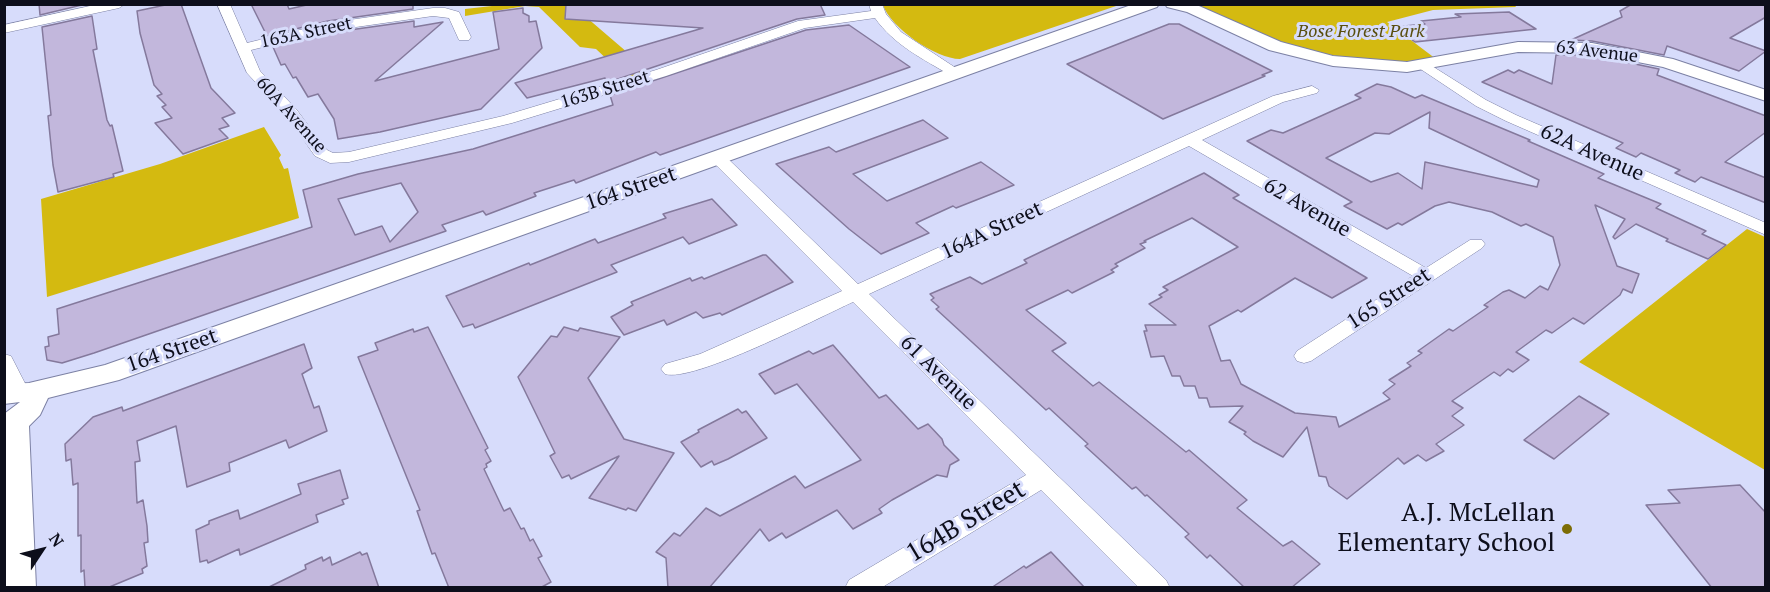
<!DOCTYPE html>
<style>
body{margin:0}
#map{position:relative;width:1770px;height:592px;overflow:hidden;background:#d7dcfb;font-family:"PT Serif",serif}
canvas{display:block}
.frame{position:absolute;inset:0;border:6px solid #0d0e1b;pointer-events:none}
.north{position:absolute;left:12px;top:520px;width:60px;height:60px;-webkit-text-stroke:4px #d7dcfb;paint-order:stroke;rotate:55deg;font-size:16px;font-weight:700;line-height:24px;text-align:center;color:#0d0e1b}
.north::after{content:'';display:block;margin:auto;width:21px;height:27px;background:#0d0e1b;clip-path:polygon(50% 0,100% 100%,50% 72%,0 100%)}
</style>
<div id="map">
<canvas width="1770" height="592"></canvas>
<div class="frame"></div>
<div class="north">N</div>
</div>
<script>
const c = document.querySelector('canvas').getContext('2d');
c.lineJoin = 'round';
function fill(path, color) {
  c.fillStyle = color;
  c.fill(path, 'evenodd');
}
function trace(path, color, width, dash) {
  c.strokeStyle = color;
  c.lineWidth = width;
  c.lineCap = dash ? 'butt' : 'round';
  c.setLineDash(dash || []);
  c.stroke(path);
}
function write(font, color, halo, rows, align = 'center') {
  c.font = font + ' "PT Serif",serif';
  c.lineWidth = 6;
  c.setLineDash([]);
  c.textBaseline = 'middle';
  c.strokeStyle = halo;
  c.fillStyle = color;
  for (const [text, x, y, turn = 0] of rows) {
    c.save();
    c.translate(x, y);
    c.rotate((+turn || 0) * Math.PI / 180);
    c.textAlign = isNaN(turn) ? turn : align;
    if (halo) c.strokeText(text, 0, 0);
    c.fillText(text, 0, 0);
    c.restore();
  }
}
fill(new Path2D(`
 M1514,4L1516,7L1433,10L1387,22L1436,59C1378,66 1316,57 1261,34C1237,24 1215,12 1189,5Z
 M501,5H572L649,71L628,79L596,49L580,47L539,7L525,6L465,16V9Z
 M883,5V4L1132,5H1119L960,59C936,59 891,28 883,5Z
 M264,127L281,155L279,158L284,169L288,168L299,218L47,297L41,199L160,164Z
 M1747,229L1765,237V470L1579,362Z`), '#d4ba10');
const building = new Path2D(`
 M39,4H86L40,15Z
 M170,4H181L211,88L235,113L222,118L229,126L219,129L228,138L183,154L155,123L172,118L162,107L166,105L157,96L162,94L154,85L140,33L137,11Z
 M251,4H287L289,9L311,4H413V9L328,21L267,36Z
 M566,4H820L825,15L797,19L606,83L605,78L527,98L515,83L703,28L565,19Z
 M1632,4H1766V17L1730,38L1766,51L1739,71L1667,46L1664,55L1592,41L1571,40L1622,17L1620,11Z
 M523,8V13L529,16V22L536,21L542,48L481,109L380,132L338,139L334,119L318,94L308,97L296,77L293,78L285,64L281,65L273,47L328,33L414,21V27L443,22L375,81L499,49L493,12Z
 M1509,12L1536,29L1415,42L1394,27L1425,24L1421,21L1461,17L1455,14Z
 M92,16L97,49L93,50L107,120L110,126L112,125L123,171L113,174L114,177L58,192L53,165L48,116L51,115L42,27Z
 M1169,24H1179L1272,71L1262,75L1265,76L1163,119L1067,64Z
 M849,25L910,67L660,155L656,152L576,183L574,180L534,193L536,196L486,215L483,211L442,225L446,231L94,353L62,363L47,360L45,347L49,346L48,337L59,334L57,309L312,227L303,190L358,174L473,149L613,105L610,95L806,30ZM401,183L418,212L390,242L382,226L355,235L338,199Z
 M1556,55H1592L1659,69L1657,75L1766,116V132L1725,162L1766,178V203L1701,177L1695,182L1675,173L1680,170L1641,153L1636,157L1616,148L1623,143L1482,82L1508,70L1514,73L1519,70L1552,84Z
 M1377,84L1391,87L1415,98L1422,95L1530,140L1528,141L1604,174L1598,178L1661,204L1656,208L1706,231L1702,234L1726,245L1708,259L1666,241L1668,239L1636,224L1615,239L1613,237L1625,219L1595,205L1617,266L1639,274L1632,293L1623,289L1620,295L1584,324L1573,318L1552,333L1546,330L1516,352L1529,360L1513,372L1508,369L1500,376L1494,372L1452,401L1463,408L1452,416L1464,425L1436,444L1444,451L1426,461L1418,455L1404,464L1398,458L1347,499L1329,486L1326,477L1319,476L1307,427L1283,457L1253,441L1244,434L1246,432L1229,422L1243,406L1210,407L1207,398H1199L1195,386H1184L1180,376H1172L1164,356L1151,357L1144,331H1147L1145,325H1176L1149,304L1162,297L1159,295L1168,290L1163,287L1238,247L1192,218L1144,241L1146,242L1140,244L1145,248L1115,264L1118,266L1111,270L1114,272L1072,293L1068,290L1026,310L1066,343L1052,351L1093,386L1099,382L1186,452L1189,450L1247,500L1237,508L1283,546L1292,541L1320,564L1291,588H1245L1210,555L1207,558L1185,537L1189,534L1147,495L1145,496L1136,487L1132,489L1085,446L1088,444L1049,408L1046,410L936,309L939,307L931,300L934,298L930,294L970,277L982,284L1027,263L1024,260L1204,173L1239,195L1233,198L1367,278L1332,298L1295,278L1241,312L1238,310L1209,326L1221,361L1230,360L1241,384L1295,413L1336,417L1339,427L1390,399L1383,393L1395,384L1389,380L1411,366L1407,363L1422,353L1418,351L1449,329L1453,331L1488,307L1484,305L1503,292L1509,290L1525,298L1540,286L1548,290L1560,265L1553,237L1526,224L1521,226L1492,212L1449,202L1435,206L1402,225L1398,223L1387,229L1344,206L1352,202L1247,141L1271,130L1283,133L1361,98L1355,95ZM1430,112L1429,128L1539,180L1537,187L1425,162L1422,189L1398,173L1371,182L1326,158L1375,133L1389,134Z
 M923,120L948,138L853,174L887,201L981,162L1014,185L956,208L953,206L916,223L929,233L881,254L849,229L776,164L829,147L836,152Z
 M712,199L737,225L689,244L683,237L611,265L617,272L475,328L473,324L463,327L446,296L529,263L530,265L595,239L598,243L666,218L663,214Z
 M763,255H766L793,282L722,315L720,313L703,318L696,312L667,325L664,320L624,335L611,317L633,305L631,302L653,293L690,278L692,281L702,277L704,279Z
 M428,327L488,448L485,450L491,461L486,464L487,467L484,469L502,507L504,511L510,508L521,529L524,528L530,541L533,539L542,556L538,558L551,582L540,588H449L435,553L432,554L417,511L420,510L358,357L378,350L375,343L413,329L414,332Z
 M564,327L578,331L580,328L620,337L588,378L624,439L674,453L636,511L628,508L626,510L589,498L619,456L571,479L569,475L562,478L550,456L555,453L518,377L551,336L557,337Z
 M304,344L312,368L302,374L314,408L319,406L327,431L289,448L286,440L229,463L230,471L187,487L176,426L137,441L140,461L135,462L137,503L143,500L147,526L148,542L144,543L147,566L142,569L143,573L107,588H85L84,570L81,572V535L78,536V483L73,485L71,459L66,461L65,444L93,417L122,407L123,411Z
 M833,345L879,398L886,395L918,429L928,424L942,439L944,445L959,460L950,465L947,477L937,475L892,500L879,509L882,513L853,529L837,510L786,538L782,533L769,541L760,529L709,588H668L666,558L656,552L674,533L680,536L706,508L720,516L795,476L805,488L861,460L797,384L775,394L759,374L809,351L813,354Z
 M1579,396L1609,414L1554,459L1524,440Z
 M738,409L742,413L746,411L767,438L728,459L714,465L712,461L701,467L681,442L699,432L698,430Z
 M340,470L348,498L342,500L344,504L316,515L318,522L240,555L239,549L208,563L207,560L200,562L196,530L209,524V521L238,510L240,519L301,494L298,484Z
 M1740,485L1766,513V588H1712L1646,505L1680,503L1668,490Z
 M360,552L362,555L367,553L379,588H267L306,569L305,565L322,557L323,561L330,557L332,565Z
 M1051,552L1085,588H991L1024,566L1026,568Z`);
fill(building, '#c2b7dc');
trace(building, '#84799c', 1.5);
const minor = new Path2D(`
 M99,4H125L119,8L4,33V25Z
 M217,4H230L247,43L328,23L433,8H445L459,12L471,37L469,40H459L449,18L433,16L328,31L251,50L260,71L296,109L327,150L333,153L349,152L503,116L656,70L798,21L871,11L869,4H882L886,14L901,32L962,72L955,76L950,75C923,59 894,45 875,18L805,28L666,76L512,123L349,162L330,163L315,156L286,115L247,73Z
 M1424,61L1486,100L1516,115L1766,223V235L1506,121L1476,106L1419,68L1417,65Z
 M1312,86L1319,90L1317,93L1283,102L1202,140L1426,268L1470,240H1482L1485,244L1482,248L1311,361L1304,363L1297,361L1294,356L1297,351L1413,276L1189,146L869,294L1166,580L1170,588H1139L1041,490L881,588H845L849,580L1026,475L853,302C820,317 693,383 665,374L661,369L665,364L700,354L842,291L712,161L710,158L712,155H724L858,284L1273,96Z
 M4,354L11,356L29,391L26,397L18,399L10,397C3,383 4,369 4,354Z`);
const tertiary = new Path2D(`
 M1134,4H1159L1157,7L119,380L48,398L40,415L29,426L36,588H4V414L20,402L4,404V384L29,383L105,365Z
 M1165,4L1199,6L1281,42L1333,56L1407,62L1518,42L1592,43L1673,59L1766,90V101L1663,67L1592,53L1518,52L1407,72L1333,66L1269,50L1187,12L1167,7Z`);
trace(minor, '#7c81a4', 1);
trace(tertiary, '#7c81a4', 2);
fill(minor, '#fff');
fill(tertiary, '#fff');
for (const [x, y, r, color] of [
 [1567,529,6,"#7c6c05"]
]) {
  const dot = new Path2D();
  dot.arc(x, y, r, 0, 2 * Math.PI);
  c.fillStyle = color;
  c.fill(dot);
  trace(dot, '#d7dcfb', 2);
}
write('italic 18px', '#594e0f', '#d7dcfb', [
 ["Bose Forest Park",1361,32]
]);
write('18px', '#0d0e1b', '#d7dcfb', [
 ["163A Street",306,33,-12],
 ["63 Avenue",1597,52,7],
 ["163B Street",605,90,-17],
 ["60A Avenue",291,115,48]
]);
write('21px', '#0d0e1b', '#d7dcfb', [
 ["62A Avenue",1592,153,24],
 ["164 Street",631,189,-19],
 ["62 Avenue",1307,208,30],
 ["164A Street",992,231,-25],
 ["165 Street",1389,299,-33],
 ["164 Street",172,351,-19],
 ["61 Avenue",938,373,44]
]);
write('26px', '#0d0e1b', '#d7dcfb', [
 ["A.J. McLellan",1555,514],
 ["Elementary School",1555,544]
], 'right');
write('26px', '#0d0e1b', '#d7dcfb', [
 ["164B Street",966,522,-31]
]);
</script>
